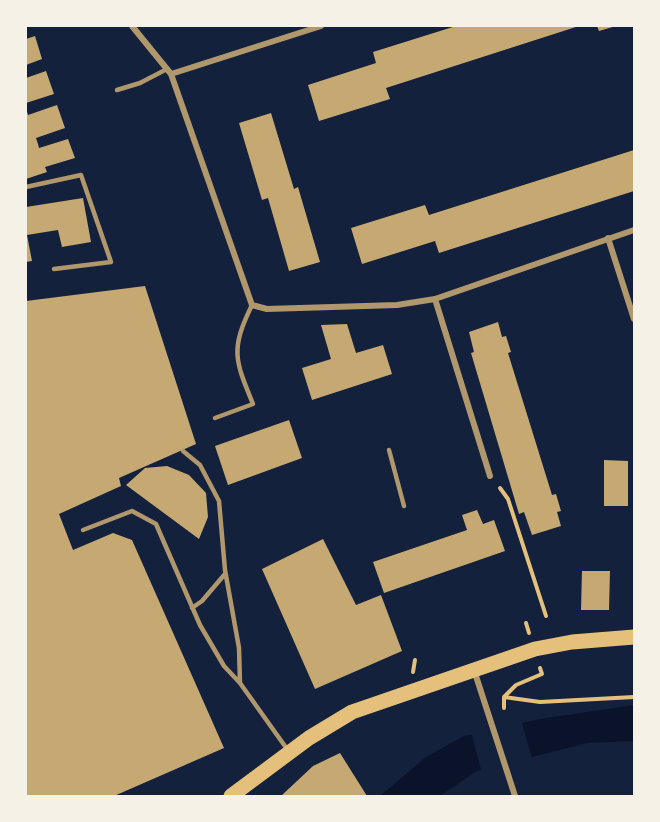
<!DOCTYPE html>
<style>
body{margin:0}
#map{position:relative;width:660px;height:822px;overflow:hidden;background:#14213d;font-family:Overpass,sans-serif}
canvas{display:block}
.frame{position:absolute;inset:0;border:27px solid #f6f1e7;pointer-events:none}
</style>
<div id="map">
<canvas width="660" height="822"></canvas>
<div class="frame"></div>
</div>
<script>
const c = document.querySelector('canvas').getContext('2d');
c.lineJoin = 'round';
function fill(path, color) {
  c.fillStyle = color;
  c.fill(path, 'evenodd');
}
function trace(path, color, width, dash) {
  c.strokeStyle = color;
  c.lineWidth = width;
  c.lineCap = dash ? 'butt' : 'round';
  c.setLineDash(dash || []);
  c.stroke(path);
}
fill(new Path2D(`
 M634,705V741L587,743L477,771L440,796H380L426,757L464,736L540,719Z`), '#0b132b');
fill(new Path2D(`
 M521,720L532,758L482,773L471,732Z`), '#14213d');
fill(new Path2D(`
 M456,26H579L386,88L390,99L319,121L308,85L376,63L373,52Z
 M597,26H616L599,31Z
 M35,36L42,59L26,65V39Z
 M46,71L54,94L26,103V78Z
 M57,105L65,128L36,138L38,144L39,148L68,139L75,158L45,167L47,172L26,179V108L28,115Z
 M271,113L294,189L298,187L320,262L289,271L268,198L262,200L239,123Z
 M634,150V191L439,253L435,241L362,264L351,228L425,205L429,215Z
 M83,198L91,242L62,247L58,230L27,235L32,261L26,262V207Z
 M145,286L196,444L119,478L121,486L59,514L73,550L113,533L132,540L224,748L114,796H26V301Z
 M498,322L502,337L506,336L511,352L508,353L552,495L556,494L561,511L557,512L561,526L532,535L524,512L519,514L471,353L474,352L469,332Z
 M347,324L356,353L383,345L392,374L312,400L302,368L331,359L321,325Z
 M289,420L302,458L228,485L215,446Z
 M604,460L628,461V506H604Z
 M167,466L189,475L206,493L208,517L199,539L126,485L145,468Z
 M477,510L483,524L494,520L505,551L384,593L373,562L467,530L462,515Z
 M323,539L356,605L381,595L402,651L315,689L262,569Z
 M582,571H610L609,610H581Z
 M340,753L367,796H281L313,766Z`), '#c6a872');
trace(new Path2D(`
 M500,488L508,499L546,616
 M526,623L529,633
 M413,672L415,660
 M504,697L540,702L634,697
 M504,708V697L516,685L542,674L540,668`), '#e5c07b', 4);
trace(new Path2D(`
 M117,90L140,83L167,69
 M26,187L81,175L111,262L54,269
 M215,418L253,404C235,360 230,350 252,305
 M389,450L404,506
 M183,451L200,465L219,501L225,570L239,648L240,683
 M83,530L132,511L156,524L200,625L224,666L240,683L287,749
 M192,608L202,601L225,574`), '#b1986c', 4.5);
trace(new Path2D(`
 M132,26L171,74L252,305L267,309L397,305L435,299L634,230
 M171,74L321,26
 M608,238L634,319
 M435,299L490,476
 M474,670L515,796`), '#b1986c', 6);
trace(new Path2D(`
 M231,796L309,738L352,712L535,649L572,642L634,637`), '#e5c07b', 15);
</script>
